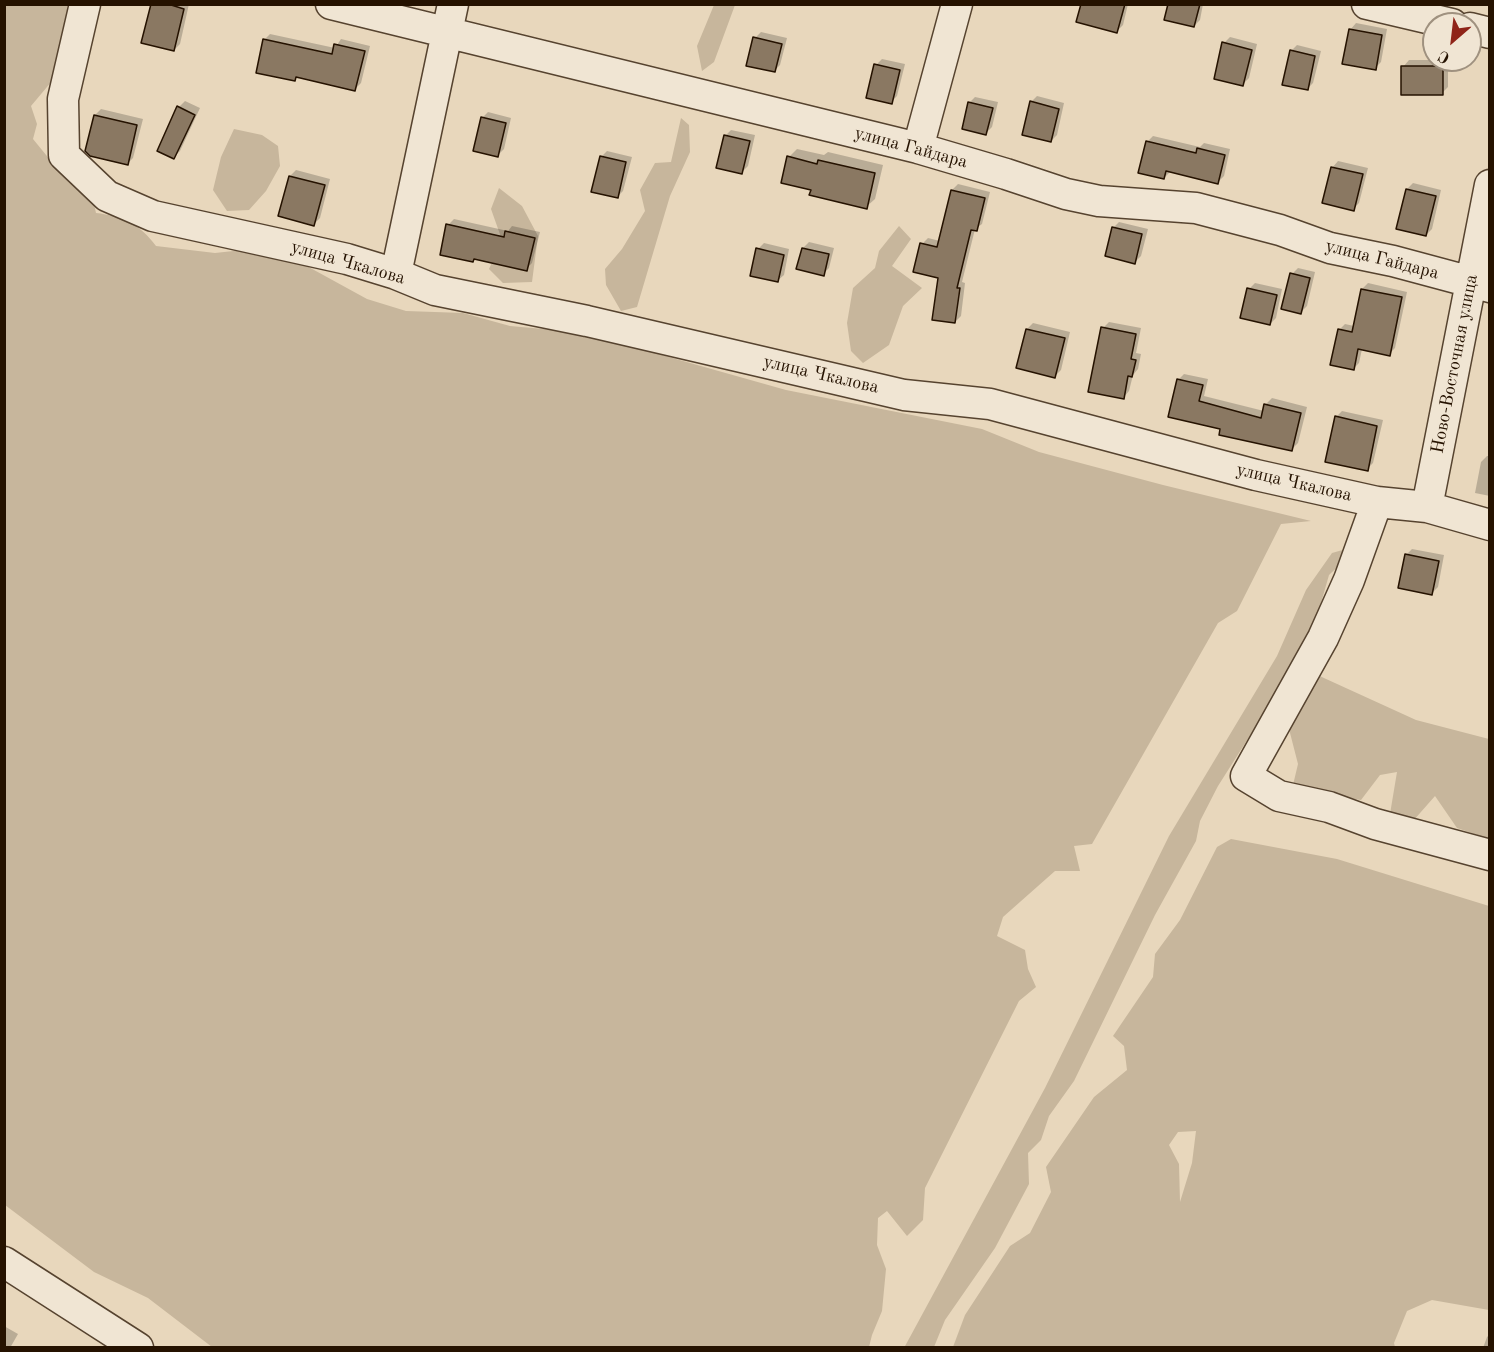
<!DOCTYPE html>
<meta charset="utf-8">
<style>
body{margin:0}
#map{position:relative;width:1494px;height:1352px;overflow:hidden;background:#e8d7bc;font-family:"Old Standard TT",serif}
canvas{display:block}
.frame{position:absolute;inset:0;border:6px solid #251200;pointer-events:none}
.north{position:absolute;left:1422px;top:12px;width:60px;height:60px;box-sizing:border-box;background:#f0e5d3;border:2px solid #9f917f;border-radius:50%;rotate:208deg;font-size:16px;font-weight:700;line-height:24px;text-align:center;color:#251200}
.north::after{content:'';display:block;margin:auto;width:21px;height:27px;background:#8f2418;clip-path:polygon(50% 0,100% 100%,50% 72%,0 100%)}
</style>
<div id="map">
<canvas width="1494" height="1352"></canvas>
<div class="frame"></div>
<div class="north">С</div>
</div>
<script>
const c = document.querySelector('canvas').getContext('2d');
c.lineJoin = 'round';
function fill(path, color) {
  c.fillStyle = color;
  c.fill(path, 'evenodd');
}
function trace(path, color, width, dash) {
  c.strokeStyle = color;
  c.lineWidth = width;
  c.lineCap = dash ? 'butt' : 'round';
  c.setLineDash(dash || []);
  c.stroke(path);
}
function write(font, color, halo, rows, align = 'center') {
  c.font = font + ' "Old Standard TT",serif';
  c.lineWidth = 4.5;
  c.setLineDash([]);
  c.textBaseline = 'middle';
  c.strokeStyle = halo;
  c.fillStyle = color;
  for (const [text, x, y, turn = 0] of rows) {
    c.save();
    c.translate(x, y);
    c.rotate((+turn || 0) * Math.PI / 180);
    c.textAlign = isNaN(turn) ? turn : align;
    if (halo) c.strokeText(text, 0, 0);
    c.fillText(text, 0, 0);
    c.restore();
  }
}
fill(new Path2D(`
 M4,5H68L61,46L52,81L31,106L37,124L33,139L60,172L91,191L96,213C122,216 140,224 156,246L215,253L252,249L294,259L367,299L406,311L463,313L510,326L611,335L644,350L786,390L982,429L1039,452L1163,485L1311,521L1281,524L1237,611L1218,623L1092,844L1074,846L1080,871H1055L1003,917L997,936L1025,950L1028,969L1036,987L1019,1001L925,1188L923,1220L907,1236L887,1211L878,1218L877,1245L886,1269L882,1311L872,1335L869,1347H212L148,1298L94,1272L5,1205Z
 M714,5H735L714,62L702,71L697,46Z
 M681,118L689,125L690,152L670,196L637,307L621,311L606,285L605,269L622,249L645,211L640,190L655,163L671,162Z
 M234,129L262,135L278,146L280,166L266,191L249,210L227,211L213,190L221,157Z
 M499,188L522,206L538,236L532,282L503,283L489,269L502,240L491,209Z
 M899,226L911,239L892,266L922,288L903,306L889,345L863,363L851,351L847,323L853,288L875,268L879,251Z
 M1346,549V559L1329,575L1319,610L1289,674L1218,786L1200,821L1196,841L1155,915L1074,1081L1049,1116L1041,1140L1028,1153L1029,1184L995,1248L945,1320L934,1347L904,1348L1045,1088L1169,836L1277,656L1306,590L1332,553Z
 M1313,673L1416,720L1489,739V839L1457,828L1435,796L1413,821L1390,814L1397,772L1380,775L1361,800L1314,792L1288,806L1298,764L1289,729Z
 M1231,839L1337,859L1489,906V1310L1432,1300L1407,1311L1394,1343L1395,1347H953L965,1315L1010,1246L1030,1233L1051,1192L1046,1167L1094,1097L1127,1070L1124,1046L1113,1036L1153,977L1155,954L1180,920L1217,847ZM1196,1131L1192,1163L1180,1202L1179,1164L1169,1145L1178,1132Z`), '#c7b69c');
fill(new Path2D(`
 M152,4H189L180,44L174,50Z
 M1082,4H1128L1123,25L1117,31Z
 M1170,4H1203L1200,20L1194,26Z
 M1356,23L1387,29L1381,62L1375,68L1350,30Z
 M761,32L787,38L780,65L774,71L755,38Z
 M270,34L335,48L341,39L370,46L361,83L355,89L298,76L294,80L264,40Z
 M1230,37L1257,44L1249,78L1243,84L1224,43Z
 M1297,45L1321,51L1313,83L1307,89L1291,51Z
 M882,59L905,64L897,96L891,102L876,65Z
 M1409,60H1448V87L1442,93L1403,67Z
 M1037,96L1064,103L1057,135L1051,141L1031,102Z
 M975,97L998,102L992,127L986,133L969,103Z
 M185,101L200,108L180,151L174,157L179,107Z
 M101,109L143,119L133,158L127,164L95,115Z
 M488,112L511,118L504,149L498,155L482,118Z
 M731,130L755,135L748,166L742,172L725,136Z
 M1153,136L1200,147L1204,143L1230,149L1224,176L1218,182L1171,171L1164,178L1147,142Z
 M797,149L824,155L828,152L883,165L875,199L866,207L812,189L789,157Z
 M607,151L632,157L623,191L617,197L601,157Z
 M1338,161L1368,168L1359,203L1353,209L1332,168Z
 M296,170L330,179L320,218L314,224L290,176Z
 M1413,183L1441,190L1432,229L1426,235L1407,189Z
 M958,184L990,192L982,224L975,229L962,282L965,283L961,316L955,322L939,277L922,244L928,238L940,241L952,190Z
 M454,219L508,231L512,226L540,232L532,263L526,269L448,225Z
 M1119,222L1148,229L1141,256L1135,262L1113,228Z
 M809,242L834,248L829,268L823,274L803,248Z
 M764,243L789,249L784,275L777,281L758,249Z
 M1298,268L1315,272L1307,306L1301,312L1292,274Z
 M1255,283L1282,289L1276,318L1270,324L1249,289Z
 M1368,283L1407,292L1395,348L1389,354L1362,349L1359,363L1353,369L1339,330L1345,324L1354,326L1362,289Z
 M1109,322L1141,328L1136,353L1141,354L1138,369L1133,375L1129,391L1123,398L1103,328Z
 M1033,323L1070,332L1061,370L1055,376L1027,329Z
 M1184,374L1208,379L1204,396L1264,411L1266,404L1272,398L1307,407L1298,443L1292,449L1222,428L1178,380Z
 M1342,411L1383,420L1373,463L1367,469L1336,417Z
 M1487,456H1490V496L1475,493L1481,462Z
 M1412,549L1444,555L1438,587L1432,593L1406,555Z
 M4,1326L18,1334L10,1348H4Z
 M1490,1334V1348H1483L1487,1337Z`), '#0003');
const building = new Path2D(`
 M151,4H168L184,9L174,51L141,43Z
 M1081,4H1125L1117,33L1076,22Z
 M1168,4H1200L1194,27L1164,20Z
 M1349,29L1382,35L1376,70L1342,64Z
 M753,37L782,44L775,72L746,66Z
 M263,39L332,54L334,44L365,51L355,91L296,77L295,81L256,73Z
 M1222,42L1252,50L1243,86L1214,79Z
 M1290,50L1315,56L1308,90L1282,85Z
 M874,64L900,70L892,104L866,98Z
 M1401,66H1443V95H1401Z
 M1030,101L1059,109L1051,142L1022,135Z
 M968,102L993,108L986,135L962,129Z
 M177,106L195,115L174,159L157,151Z
 M94,115L137,125L128,165L90,156L85,151Z
 M481,117L506,123L498,157L473,151Z
 M724,135L750,141L742,174L716,168Z
 M1146,141L1196,153L1197,148L1225,155L1218,184L1166,171L1164,179L1138,173Z
 M600,156L626,162L618,198L591,192Z
 M787,156L817,164L818,160L875,173L867,209L809,195L811,190L781,183Z
 M1331,167L1363,174L1354,211L1322,203Z
 M289,176L325,185L314,226L278,216Z
 M1406,189L1436,196L1426,236L1396,229Z
 M951,190L985,198L977,231L971,230L957,288H960L955,323L932,320L938,278L913,272L920,243L937,247Z
 M446,224L504,237L505,231L535,238L527,271L474,259L473,262L440,255Z
 M1112,227L1142,234L1135,264L1105,256Z
 M756,248L784,255L778,282L750,276Z
 M802,248L829,254L824,276L796,269Z
 M1290,273L1310,278L1301,314L1281,309Z
 M1247,288L1277,295L1270,325L1240,318Z
 M1361,289L1402,297L1390,356L1358,349L1354,370L1330,365L1338,329L1352,332Z
 M1101,327L1136,334L1131,359L1136,360L1132,377L1128,376L1124,399L1088,392Z
 M1026,329L1065,338L1055,378L1016,368Z
 M1177,379L1203,385L1199,401L1261,418L1264,404L1301,413L1292,451L1219,435L1220,429L1168,417Z
 M1335,416L1377,426L1368,471L1325,462Z
 M1405,554L1439,561L1432,595L1398,588Z`);
fill(building, '#8a7862');
trace(building, '#251200', 1.5);
const minor = new Path2D(`
 M85,4L63,99L64,155L107,196L153,216L347,259L396,274L435,290L587,321L904,395L990,404L1256,475L1377,502L1427,507L1490,525
 M331,4L918,148L1006,174L1066,194L1099,201L1196,208L1280,230L1330,248L1393,261L1490,287
 M1367,4L1452,24
 M1470,28L1490,33
 M918,148L957,4
 M396,274L453,4
 M1377,502L1349,580L1323,638L1246,776L1279,796L1329,807L1375,824L1490,855
 M1427,507L1490,185
 M4,1262L138,1348`);
trace(minor, '#56432f', 33);
trace(minor, '#f0e5d3', 30);
write('18px', '#251200', '#f0e5d3', [
 ["улица Гайдара",911,148,15],
 ["улица Гайдара",1382,260,14],
 ["улица Чкалова",348,263,16],
 ["Ново-Восточная улица",1455,364,-79],
 ["улица Чкалова",821,375,13],
 ["улица Чкалова",1294,483,13]
]);
</script>
